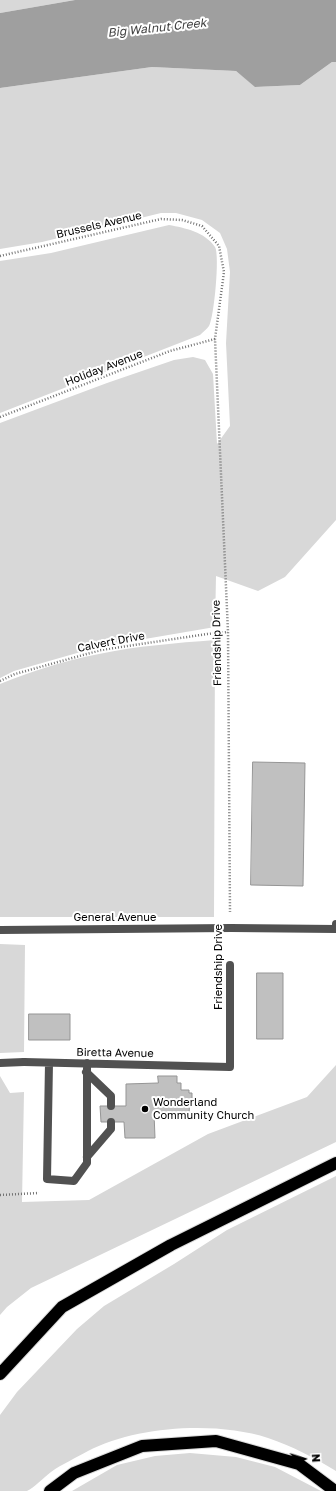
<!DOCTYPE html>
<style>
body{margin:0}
#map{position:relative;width:336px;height:1491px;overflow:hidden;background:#fff;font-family:"Golos Text",sans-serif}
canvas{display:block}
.north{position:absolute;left:284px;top:1439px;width:40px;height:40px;-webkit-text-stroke:3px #fff;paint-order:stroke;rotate:86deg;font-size:11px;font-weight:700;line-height:16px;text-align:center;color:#000}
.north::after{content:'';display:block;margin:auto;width:14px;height:18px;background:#000;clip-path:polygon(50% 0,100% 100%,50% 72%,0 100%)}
</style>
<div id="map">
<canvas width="336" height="1491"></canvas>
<div class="north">N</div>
</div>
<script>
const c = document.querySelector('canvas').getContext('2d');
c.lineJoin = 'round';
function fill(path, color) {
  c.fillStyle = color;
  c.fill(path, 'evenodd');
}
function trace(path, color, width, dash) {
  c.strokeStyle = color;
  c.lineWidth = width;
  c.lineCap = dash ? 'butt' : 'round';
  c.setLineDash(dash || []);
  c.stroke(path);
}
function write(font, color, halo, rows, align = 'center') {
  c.font = font + ' "Golos Text",sans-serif';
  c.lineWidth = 4;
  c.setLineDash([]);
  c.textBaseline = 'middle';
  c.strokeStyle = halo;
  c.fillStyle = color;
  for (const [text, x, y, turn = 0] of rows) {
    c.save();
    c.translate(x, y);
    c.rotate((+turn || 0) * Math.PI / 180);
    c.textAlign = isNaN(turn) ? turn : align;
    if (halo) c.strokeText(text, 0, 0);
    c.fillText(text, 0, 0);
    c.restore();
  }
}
fill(new Path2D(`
 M0,0H75L0,13Z
 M332,62H336V520L285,577L258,591L216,576L215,627L98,647L14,671L0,678V423L107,383L174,360L193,357L205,360L213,374L217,444L230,426L226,343L230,272L227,249L220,233L202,220L176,213H161L42,242L0,249V88L152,67L236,71L256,87L300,85Z
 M169,225C185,228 205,232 215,247C220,255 214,318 209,326C207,329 203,332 200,335L0,413V261L51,253Z
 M215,640L214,917H0V684C32,671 66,660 99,654C137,646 176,643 215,640Z
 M0,944L25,945L24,1052L0,1053Z
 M336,1065V1142L31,1288L7,1307L0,1315V1076L10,1093L24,1092L22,1202L89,1200L208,1134L307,1097Z
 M336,1176V1471C315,1458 292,1446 268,1438C216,1421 136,1426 88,1451C76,1458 62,1464 51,1472C44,1477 34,1488 27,1491C22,1491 6,1491 0,1491V1415L17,1392L77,1329L104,1306L174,1264L227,1230Z
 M190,1453L236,1457L275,1467L321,1491H72L117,1465L155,1456Z`), '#d8d8d8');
fill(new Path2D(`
 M75,0H336V62H332L300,85L255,87L236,71L152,67L0,88V13Z`), '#9f9f9f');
const building = new Path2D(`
 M253,762L305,763L303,886L251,885Z
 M257,973H283V1039H257Z
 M29,1014H70V1040H29Z
 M158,1076H177V1083H181V1090H189V1093H192V1100H190L189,1113H154L155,1138H125L124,1122H101L100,1106H126V1084L158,1083Z`);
fill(building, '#c0c0c0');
trace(building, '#959595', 1);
const motorway = new Path2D(`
 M0,1374L62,1307L171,1245L336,1163
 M50,1491L74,1473L142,1446L216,1441L299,1464L335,1491`);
trace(motorway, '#dbdbdb', 14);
trace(new Path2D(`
 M0,256L161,219L182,220L202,226L219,246L224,272L215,339L228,632L230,912
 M0,417L170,351L215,339
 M0,681L15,674L101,650L207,634L228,632
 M0,1195L39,1193`), '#737373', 2.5, [1, 2]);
trace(new Path2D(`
 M231,928L336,929V924
 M24,1062L230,1067V965
 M49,1063L47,1179L74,1181L87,1163V1063
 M86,1072L111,1096V1106
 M87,1157L111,1129V1122`), '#515151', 8);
trace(new Path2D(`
 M0,930L231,928
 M0,1063L24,1062`), '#515151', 8);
trace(motorway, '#000', 12);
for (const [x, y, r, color] of [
 [145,1109,4,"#000"]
]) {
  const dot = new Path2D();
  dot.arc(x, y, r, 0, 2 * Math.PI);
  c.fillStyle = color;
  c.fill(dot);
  trace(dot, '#fff', 1.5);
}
write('11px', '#000', '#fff', [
 ["Brussels Avenue",99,225,-13],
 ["Holiday Avenue",104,368,-21],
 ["Calvert Drive",111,642,-11],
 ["Friendship Drive",217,643,-91],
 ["General Avenue",115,918],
 ["Friendship Drive",219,967,-90],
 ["Biretta Avenue",115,1053,1]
]);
write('11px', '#000', '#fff', [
 ["Wonderland",153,1103],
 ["Community Church",153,1116]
], 'left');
write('italic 12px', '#404040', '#fff', [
 ["Big Walnut Creek",157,28,-6]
]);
</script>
